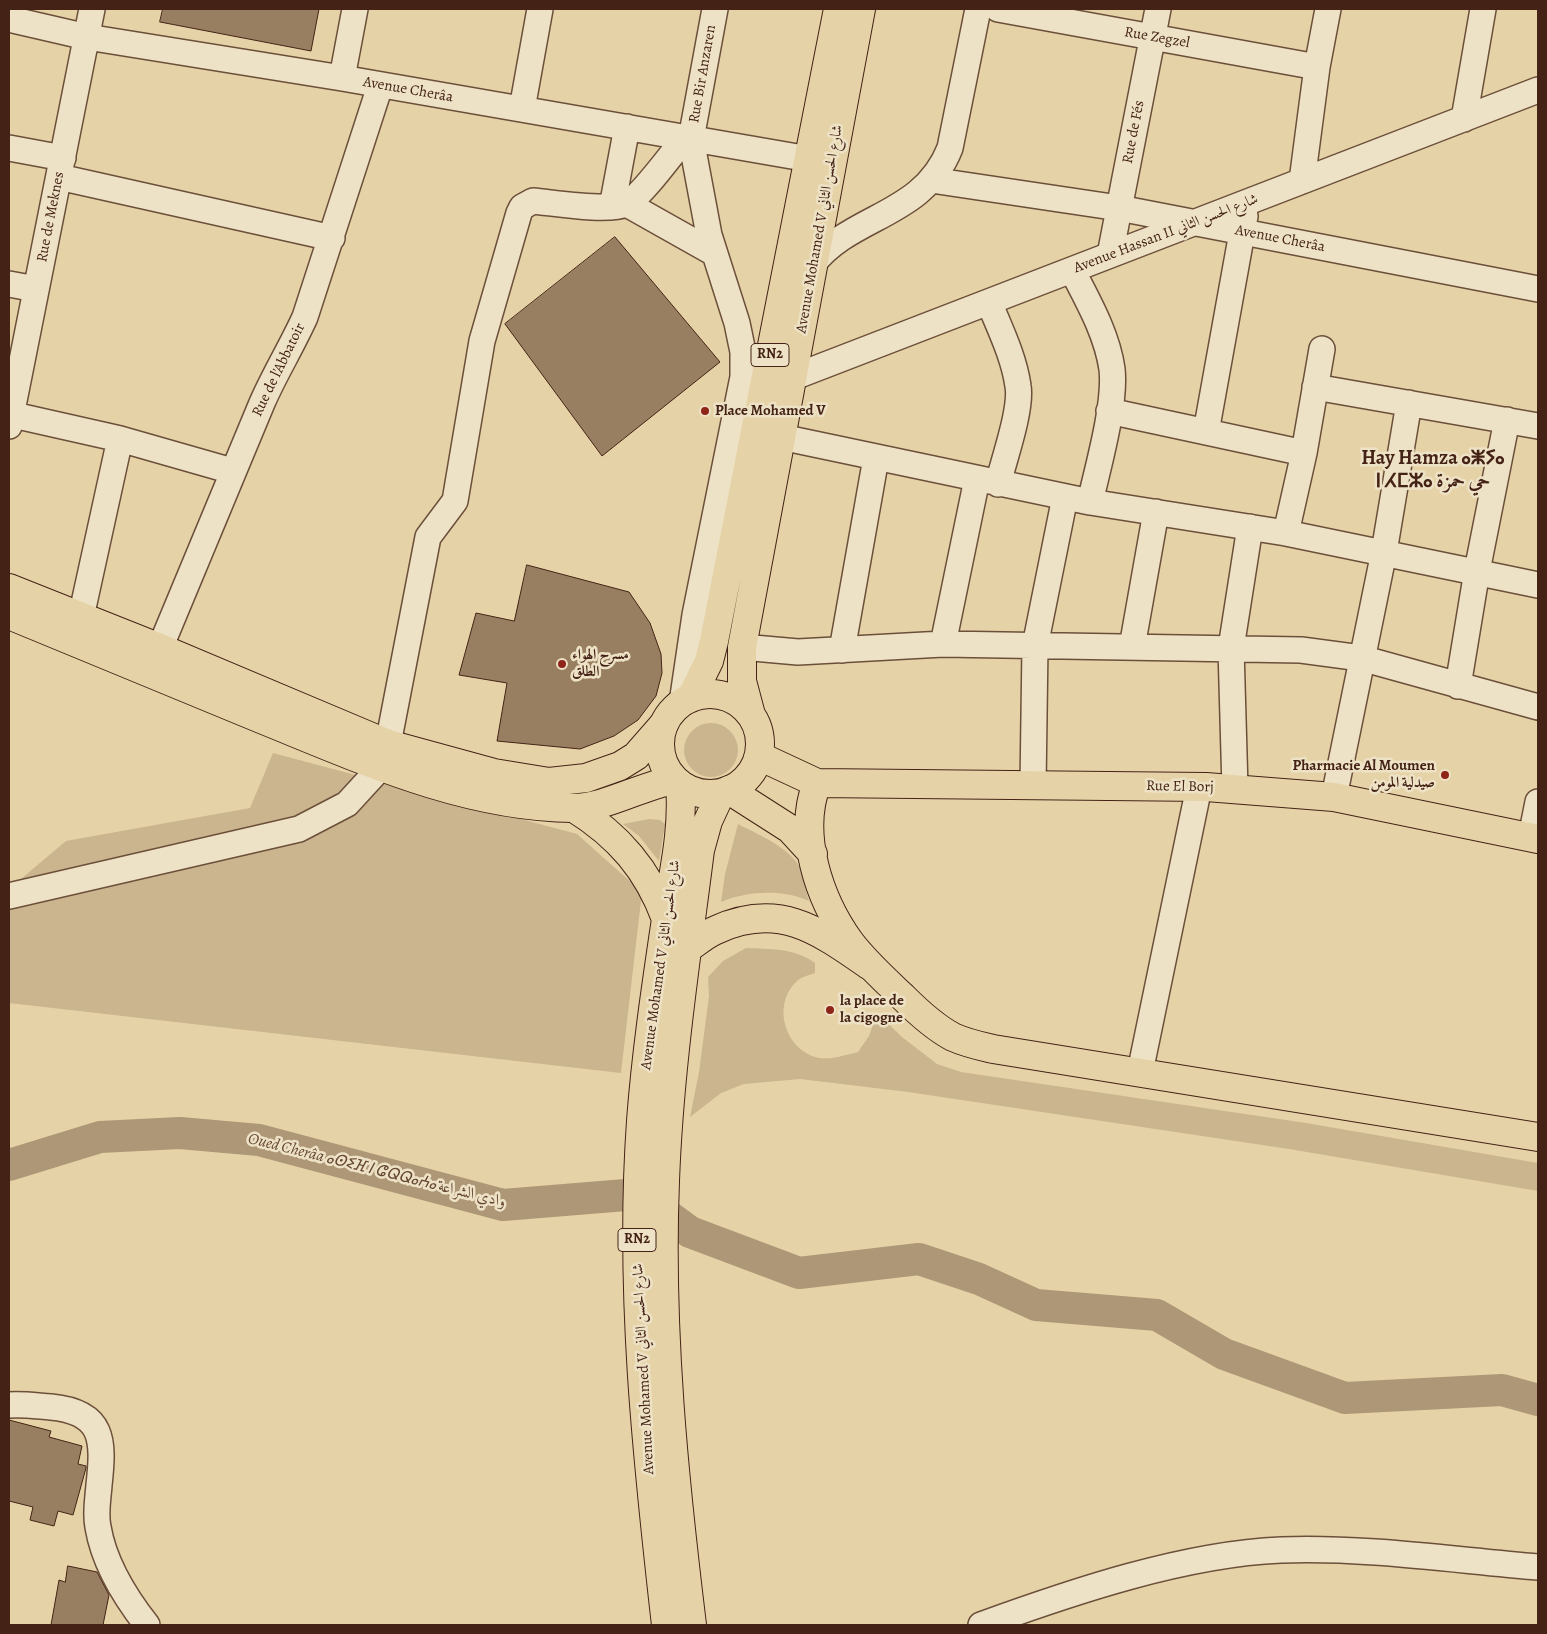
<!DOCTYPE html>
<meta charset="utf-8">
<style>
body{margin:0}
#map{position:relative;width:1547px;height:1634px;overflow:hidden;background:#e5d3a7;font-family:Alegreya,serif}
canvas{display:block}
.frame{position:absolute;inset:0;border:10px solid #442316;pointer-events:none}
</style>
<div id="map">
<canvas width="1547" height="1634"></canvas>
<div class="frame"></div>
</div>
<script>
const c = document.querySelector('canvas').getContext('2d');
c.lineJoin = 'round';
function fill(path, color) {
  c.fillStyle = color;
  c.fill(path, 'evenodd');
}
function trace(path, color, width, dash) {
  c.strokeStyle = color;
  c.lineWidth = width;
  c.lineCap = dash ? 'butt' : 'round';
  c.setLineDash(dash || []);
  c.stroke(path);
}
function write(font, color, halo, rows, align = 'center') {
  c.font = font + ' Alegreya,Amiri,"Noto Sans Tifinagh",serif';
  c.lineWidth = 5;
  c.setLineDash([]);
  c.textBaseline = 'middle';
  c.strokeStyle = halo;
  c.fillStyle = color;
  for (const [text, x, y, turn = 0] of rows) {
    c.save();
    c.translate(x, y);
    c.rotate((+turn || 0) * Math.PI / 180);
    c.textAlign = isNaN(turn) ? turn : align;
    if (halo) c.strokeText(text, 0, 0);
    c.fillText(text, 0, 0);
    c.restore();
  }
}
fill(new Path2D(`
 M684 750a27 27 0 1 1 54 0a27 27 0 1 1-54 0Z
 M273,753L577,834L642,892L621,1073L9,1003V889L66,841L250,808Z
 M649,819L660,820L665,824L659,861L639,836L623,824Z
 M738,824C757,834 792,848 801,870C805,880 805,891 809,901C782,889 747,891 721,902L725,874Z
 M746,948C770,949 795,948 815,963V973C810,975 801,977 797,981C772,1004 784,1047 815,1057C828,1061 845,1055 858,1052L869,1036L877,1013L902,1037L937,1064L961,1072L1306,1123L1538,1163V1191L1289,1149L908,1092L800,1079L744,1084L721,1093L690,1117L699,1072L709,996L708,977L723,961Z`), '#cab58e');
trace(new Path2D(`
 M9,1165L100,1137L180,1133L259,1140L503,1205L638,1194L690,1232L799,1273L919,1259L979,1279L1036,1305L1157,1315L1224,1354L1345,1398L1502,1390L1538,1400`), '#ae9776', 32);
const building = new Path2D(`
 M163,9H319L311,51L160,22Z
 M615,237L720,362L602,456L505,324Z
 M527,565L629,592L650,623L661,654L662,673L656,696L638,720L614,736L580,749L497,741L507,683L459,675L476,613L514,621Z
 M9,1420L51,1431L49,1437L82,1446L78,1464L86,1466V1468L73,1515L58,1511L54,1526L30,1520L33,1507L9,1501Z
 M68,1566L97,1572L109,1595L103,1625H51L59,1580L65,1582Z`);
fill(building, '#987f61');
trace(building, '#442316', 1);
const minor = new Path2D(`
 M998,9L1317,67
 M9,19L87,37L342,78L809,159
 M342,78L355,9
 M522,109L540,9
 M1464,119L1483,9
 M9,148L63,158
 M59,177L332,238
 M931,180L1119,208L1538,289
 M1302,181L1317,67L1328,9
 M627,204L714,253
 M612,207L627,127
 M1110,255L1158,9
 M813,264C852,214 923,217 950,148L978,9
 M1072,270C1088,301 1107,334 1112,369C1116,404 1098,467 1090,502
 M9,284L36,289
 M989,302C1000,329 1014,357 1018,386C1022,409 1004,459 998,484
 M794,377L1538,90
 M1315,387L1538,426
 M1109,411L1304,453
 M9,414L120,439L232,471
 M9,426L92,9
 M1206,432L1245,216
 M781,437L1090,502L1286,533L1538,585
 M1286,533L1304,453L1322,349
 M81,617L120,439
 M943,644L977,479
 M742,647L798,652L943,644L1301,650L1361,658L1538,707
 M1132,647L1156,512
 M160,648L262,403C275,373 292,346 305,317L380,86
 M842,650L876,458
 M1458,686L1477,571L1507,420
 M682,703L695,615L743,377V352L737,323L709,235L691,139L715,9
 M388,744L428,537L455,501L482,341L519,213L522,207L533,201C555,203 607,212 626,204C640,198 673,152 685,138
 M1033,786L1035,646L1065,497
 M1235,789L1231,648L1250,527
 M1334,797L1384,552L1409,403
 M1531,837L1538,802
 M9,896L299,829L347,804L380,768
 M1140,1072L1199,787
 M9,1405C23,1404 37,1406 51,1407C104,1412 104,1440 99,1485C98,1499 95,1513 98,1527C104,1563 125,1597 147,1625
 M981,1625C1072,1592 1184,1554 1281,1550C1367,1547 1453,1560 1538,1567`);
const major = new Path2D(`
 M9,588L160,648L388,744L494,773L549,782L586,778L620,766L636,756L664,724
 M9,615C93,650 177,684 261,719C360,759 464,807 573,808C605,808 641,786 674,780
 M759,756L817,783L1206,787L1334,797L1538,839
 M817,783C797,834 819,899 850,942C865,962 884,979 903,997C918,1012 934,1027 953,1037C966,1043 980,1046 993,1049L1538,1137
 M729,790L790,829L813,854`);
const highway = new Path2D(`
 M660 744a50 50 0 1 1 100 0a50 50 0 1 1-100 0Z
 M691,698L709,661L714,641L838,9
 M751,715L742,681V647L861,9
 M574,808C619,836 648,870 666,919
 M687,949C696,943 706,934 716,930C779,901 818,930 870,966
 M666,1625C647,1458 629,1290 641,1121C646,1054 656,986 666,919C673,874 684,830 680,784
 M692,1625C674,1478 659,1330 665,1181C669,1070 686,960 700,850L708,821L721,793`);
trace(minor, '#6c4f3a', 28);
trace(major, '#442316', 30);
trace(highway, '#442316', 30);
trace(minor, '#eee2c6', 25);
trace(major, '#e5d3a7', 28);
trace(highway, '#e5d3a7', 28);
for (const [x, y, r, color] of [
 [705,411,5,"#8f2418"],
 [562,664,5,"#8f2418"],
 [1445,775,5,"#8f2418"],
 [830,1010,5,"#8f2418"]
]) {
  const dot = new Path2D();
  dot.arc(x, y, r, 0, 2 * Math.PI);
  c.fillStyle = color;
  c.fill(dot);
  trace(dot, '#eee2c6', 2);
}
for (const [x, y, w] of [
 [770,355,38],
 [637,1240,38]
]) {
  const box = new Path2D();
  box.roundRect(x - w / 2, y - 11.5, w, 23, 4);
  c.fillStyle = '#eee2c6';
  c.fill(box);
  trace(box, '#442316', 1);
}
write('bold 14px', '#442316', null, [
 ["RN2",770,355],
 ["RN2",637,1240]
]);
write('15px', '#442316', '#eee2c6', [
 ["Rue Zegzel",1157,38,10],
 ["Rue Bir Anzaren",703,74,-80],
 ["Avenue Cherâa",408,90,10],
 ["Rue de Fés",1134,132,-79],
 ["Rue de Meknes",51,217,-79],
 ["Avenue Mohamed V شارع الحسن الثاني",820,229,-80],
 ["Avenue Hassan II شارع الحسن الثاني",1166,234,-21],
 ["Avenue Cherâa",1280,239,11],
 ["Rue de l'Abbatoir",279,370,-64],
 ["Rue El Borj",1180,787,1],
 ["Avenue Mohamed V شارع الحسن الثاني",661,965,-82],
 ["Avenue Mohamed V شارع الحسن الثاني",644,1369,-93]
]);
write('bold 15px', '#442316', '#eee2c6', [
 ["Place Mohamed V",715,411],
 ["مسرح الهواء",572,655],
 ["الطلق",572,672],
 ["Pharmacie Al Moumen",1435,766,"right"],
 ["صيدلية المومن",1435,783,"right"],
 ["la place de",840,1001],
 ["la cigogne",840,1018]
], 'left');
write('italic 16px', '#644633', '#eee2c6', [
 ["Oued Cherâa ⴰⵙⵉⴼ ⵏ ⵛⵕⵕⴰⵄⴰ وادي الشراعة",377,1171,14]
]);
write('bold 20px', '#442316', '#eee2c6', [
 ["Hay Hamza ⴰⵥⵢⴰ",1433,459],
 ["ⵏ ⵃⵎⵣⴰ حي حمزة",1433,482]
]);
</script>
